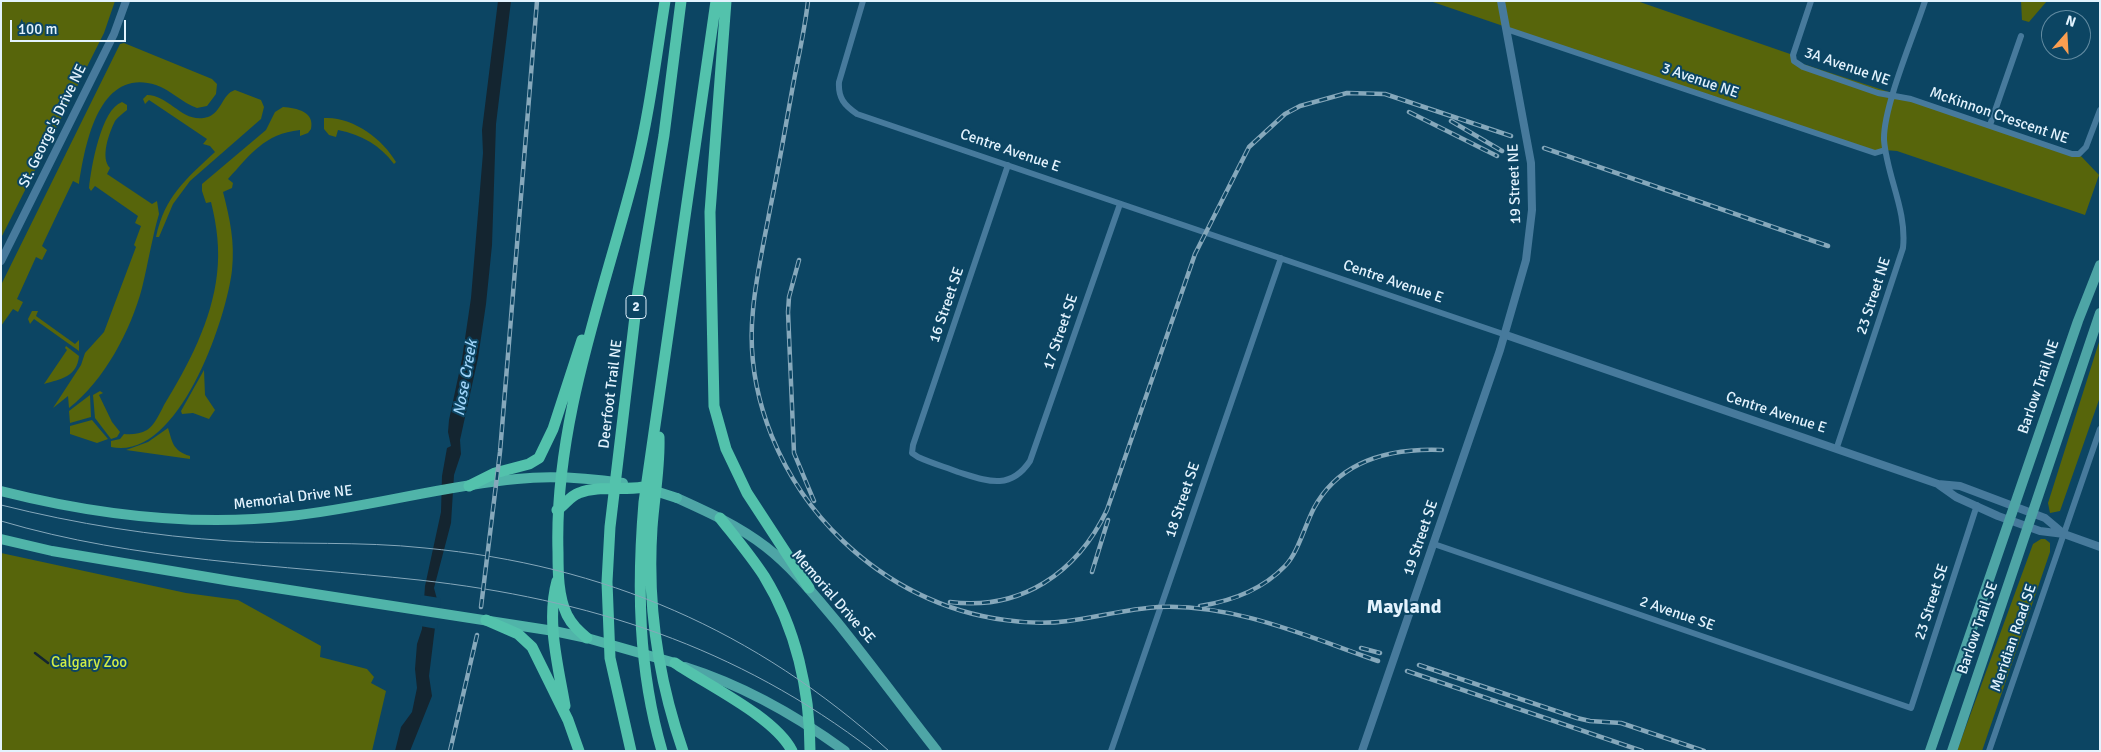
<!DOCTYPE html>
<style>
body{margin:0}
#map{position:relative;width:2101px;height:752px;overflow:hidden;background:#0c4563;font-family:Signika,sans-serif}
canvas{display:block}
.frame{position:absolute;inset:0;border:2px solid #e3f3fe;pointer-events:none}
.north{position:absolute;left:2041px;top:10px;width:50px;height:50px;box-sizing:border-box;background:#0c4563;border:1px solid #628ba1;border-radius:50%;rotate:19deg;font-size:14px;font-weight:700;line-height:20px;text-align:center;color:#e3f3fe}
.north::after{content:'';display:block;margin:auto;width:18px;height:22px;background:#fb9e50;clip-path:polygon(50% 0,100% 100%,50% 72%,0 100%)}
.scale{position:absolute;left:10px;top:20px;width:116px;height:22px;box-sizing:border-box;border:2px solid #e3f3fe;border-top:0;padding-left:6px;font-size:15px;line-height:18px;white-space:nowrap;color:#e3f3fe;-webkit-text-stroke:4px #0c4563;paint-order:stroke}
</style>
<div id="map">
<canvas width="2101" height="752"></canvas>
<div class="frame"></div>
<div class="north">N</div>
<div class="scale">100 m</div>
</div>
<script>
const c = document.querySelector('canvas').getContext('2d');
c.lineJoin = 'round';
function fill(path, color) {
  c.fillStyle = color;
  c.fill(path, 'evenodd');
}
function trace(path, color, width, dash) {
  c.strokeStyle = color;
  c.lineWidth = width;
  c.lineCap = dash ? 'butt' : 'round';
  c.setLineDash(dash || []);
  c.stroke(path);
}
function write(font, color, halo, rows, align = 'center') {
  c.font = font + ' Signika,sans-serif';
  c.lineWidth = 4;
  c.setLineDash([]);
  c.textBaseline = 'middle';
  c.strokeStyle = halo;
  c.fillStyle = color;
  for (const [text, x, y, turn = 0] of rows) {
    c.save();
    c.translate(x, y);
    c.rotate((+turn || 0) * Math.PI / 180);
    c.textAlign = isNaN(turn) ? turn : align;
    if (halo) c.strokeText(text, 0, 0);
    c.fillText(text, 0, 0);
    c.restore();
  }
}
fill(new Path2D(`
 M1,1H115L104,33L1,238Z
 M1430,1H1637L1793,55L1794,61L2079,154L2099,175L2085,215L1897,151L1885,150L1875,153Z
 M2021,1H2047L2029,22L2022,20Z
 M124,43L212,79L217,84L216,94L207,106L197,108C182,103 171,90 156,85C98,67 85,146 79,184L73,181L42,246L47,250L42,260L36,257L17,299L23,302L18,312L13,309L1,326V285L120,44Z
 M235,90L261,100L264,107L261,119L190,181L173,204L159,237H156C165,196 185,180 215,152L210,146L203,144L207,139L149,100L145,104L143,99L147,95C170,95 183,125 208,117C222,112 222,94 235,90Z
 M122,102L127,105V110C123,113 118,117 115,121C109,133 100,158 110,168L107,174L152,204L157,201L159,214C152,238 148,264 142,288C131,330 104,381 69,408L68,396L53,408L81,365L85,353L104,332L136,247L134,245L141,226L135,223L138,216L95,186L91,191L89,188C91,168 101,109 122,102Z
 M283,107C297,108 315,112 311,129L308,133L300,136V130C264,134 251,154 228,179L233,183L232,188L223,192C230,219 235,242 232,270C227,317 179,462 111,447V441L120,439L124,434C131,435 140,434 147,430C154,426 160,413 164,405C188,366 212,320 217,274C220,250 217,226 211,202L206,203L202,191V184L266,130L275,112Z
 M324,118C352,116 383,139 396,162L394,164C380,145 362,135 338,130L336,137L329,135L324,129Z
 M32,311H38L36,316L75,344L79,340V351L34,319L30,324L28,319Z
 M2100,339V397L2060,511L2050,513L2048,503Z
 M66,346L79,356C77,377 61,379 44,384L67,350L65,348Z
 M204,370L205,395L215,410L209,419L193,413L182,414L181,411Z
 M100,391L103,393L99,395L112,422L120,432L117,437L111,439L95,418L93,395Z
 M90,395L91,417L70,423L69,411Z
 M92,420L108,439L97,443L70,434V426Z
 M168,428C172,440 172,451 190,456V459L126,450L148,442Z
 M2041,539H2045L2050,543V552L1982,751H1957L2033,544Z
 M1,553L186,593L238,600L321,646L320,657L367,669L374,677L371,683L386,691L372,751H1Z`), '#57650b');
fill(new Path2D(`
 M498,1H511L496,124L492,245L486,304L478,358L460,440L461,454L454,475L451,523L434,588L438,603L429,676L432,696L410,751H395L401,727L412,712L417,688L415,669L417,644L422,629L425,586L441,512L442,476L447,448L451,446L448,432L449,420L462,359L471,298L483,153L482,130Z`), '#142530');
fill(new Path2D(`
 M421,595L440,598L441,610L437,629L420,626Z`), '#0c4563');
trace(new Path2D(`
 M35,653L48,663`), '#142530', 2.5);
trace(new Path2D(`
 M863,1L839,82C838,98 844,105 857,114L1506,335
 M1811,1L1793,55L1794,61L1803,67L1878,93L1911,99L2072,154H2079L2086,147L2100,110
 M1506,29L1875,153L1885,150
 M1990,125L2021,36
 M1008,165L913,445L912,453L918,457C931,463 945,467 958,472C987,481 1010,491 1030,461L1120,204
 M1837,447L1903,248C1907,210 1887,177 1884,140C1883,107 1914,35 1925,1
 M1434,544L1911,708L1977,505
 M1111,751L1281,258
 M1989,751L2100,429`), '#477a9c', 6);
trace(new Path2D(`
 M1,261L114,34L126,1
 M1506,335L1938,484L1960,486L2045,518L2064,534
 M1939,485L1956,497L1998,516L2040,531L2064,534L2100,547
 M1362,751L1500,350L1526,260L1532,210L1531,163L1501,1`), '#477a9c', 8);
trace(new Path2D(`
 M677,498C708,512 739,526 766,547C793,568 815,596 837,622C871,664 903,708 937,751
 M685,667C742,685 797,716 845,751
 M1930,751L2078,321L2100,265
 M1952,751L2100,313`), '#4ea5a6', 10);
trace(new Path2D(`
 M649,489L677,498
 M1,491C96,515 192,527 290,516C366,508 441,486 517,479C553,475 588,478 623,483
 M1,539L52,551L231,581L554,631L587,638L675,663`), '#50b4a9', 10);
trace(new Path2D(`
 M726,1L710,212L714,406L726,449L747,493L809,588
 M659,437C660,468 654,498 652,528C647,604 658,679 683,751
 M469,486L495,473L529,464L539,458L553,429L582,340
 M557,510C565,505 570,496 579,493C599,485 622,491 643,487
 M720,518C735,537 751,556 764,576C796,628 810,691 810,751
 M557,581C546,621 558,665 565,706
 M486,620L518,634L532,647L568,720L579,751
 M587,638C579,631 572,625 567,615C558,596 558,573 558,552C554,422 603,297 635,172C649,116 656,58 665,1
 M675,663C707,685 775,717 792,751
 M631,751L610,658L607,582L610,527L638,291L664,135L681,1
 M662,751C638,669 637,586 644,502L716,1`), '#53c2ac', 11);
trace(new Path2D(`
 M1,505C77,524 153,536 230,541C295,545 360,541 425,548C605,565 755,630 889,751
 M1,521C136,561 280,565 419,580C589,599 736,646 873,751`), '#86a8bb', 1);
const rail = new Path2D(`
 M808,1C805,28 799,54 794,80C786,123 779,166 770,209C764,242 756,276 753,310C744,396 782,483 843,541C888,584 944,612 1005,620C1025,623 1047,624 1068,621C1098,617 1127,609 1158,607C1233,603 1309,637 1378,661
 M1409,112L1497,156
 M1451,121L1502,151
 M1544,148L1828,246
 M799,260L789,297L788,312L794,453L814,501
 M1092,572L1108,520
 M950,602C1021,611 1077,573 1107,510L1195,254L1249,147L1285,114L1300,106L1347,93L1385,94L1511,136
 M1200,606C1232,601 1262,590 1285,566C1298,553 1305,525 1314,508C1340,460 1391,448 1442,450
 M481,607L500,452L537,1
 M1361,648L1380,653
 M1419,665L1577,718L1590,721L1621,723L1704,751
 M1407,671L1642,751
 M450,751L477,635`);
trace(rail, '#86a8bb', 4.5);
trace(rail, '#0c4563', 2.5, [8]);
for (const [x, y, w] of [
 [636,307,20]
]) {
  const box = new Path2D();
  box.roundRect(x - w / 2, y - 11.5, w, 23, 4);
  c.fillStyle = '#0c4563';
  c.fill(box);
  trace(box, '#e3f3fe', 1);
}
write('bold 14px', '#e3f3fe', null, [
 ["2",636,307]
]);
write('15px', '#e3f3fe', '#0c4563', [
 ["3A Avenue NE",1847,67,19],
 ["3 Avenue NE",1700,81,19],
 ["McKinnon Crescent NE",1999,116,19],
 ["St. George's Drive NE",53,126,-64],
 ["Centre Avenue E",1010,151,19],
 ["19 Street NE",1515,184,-92],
 ["Centre Avenue E",1393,282,19],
 ["23 Street NE",1874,296,-72],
 ["16 Street SE",947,305,-71],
 ["17 Street SE",1061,332,-71],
 ["Barlow Trail NE",2039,387,-71],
 ["Deerfoot Trail NE",611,394,-83],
 ["Centre Avenue E",1776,413,18],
 ["Memorial Drive NE",293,498,-7],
 ["18 Street SE",1183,500,-71],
 ["19 Street SE",1421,538,-71],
 ["Memorial Drive SE",833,597,49],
 ["23 Street SE",1932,602,-72],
 ["2 Avenue SE",1677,614,19],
 ["Barlow Trail SE",1978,628,-71],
 ["Meridian Road SE",2014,638,-71]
]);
write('15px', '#d1ec45', '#0c4563', [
 ["Calgary Zoo",89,663]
]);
write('italic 16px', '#9fd4f9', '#0c4563', [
 ["Nose Creek",466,378,-80]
]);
write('bold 20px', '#e3f3fe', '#0c4563', [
 ["Mayland",1404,608]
]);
</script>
